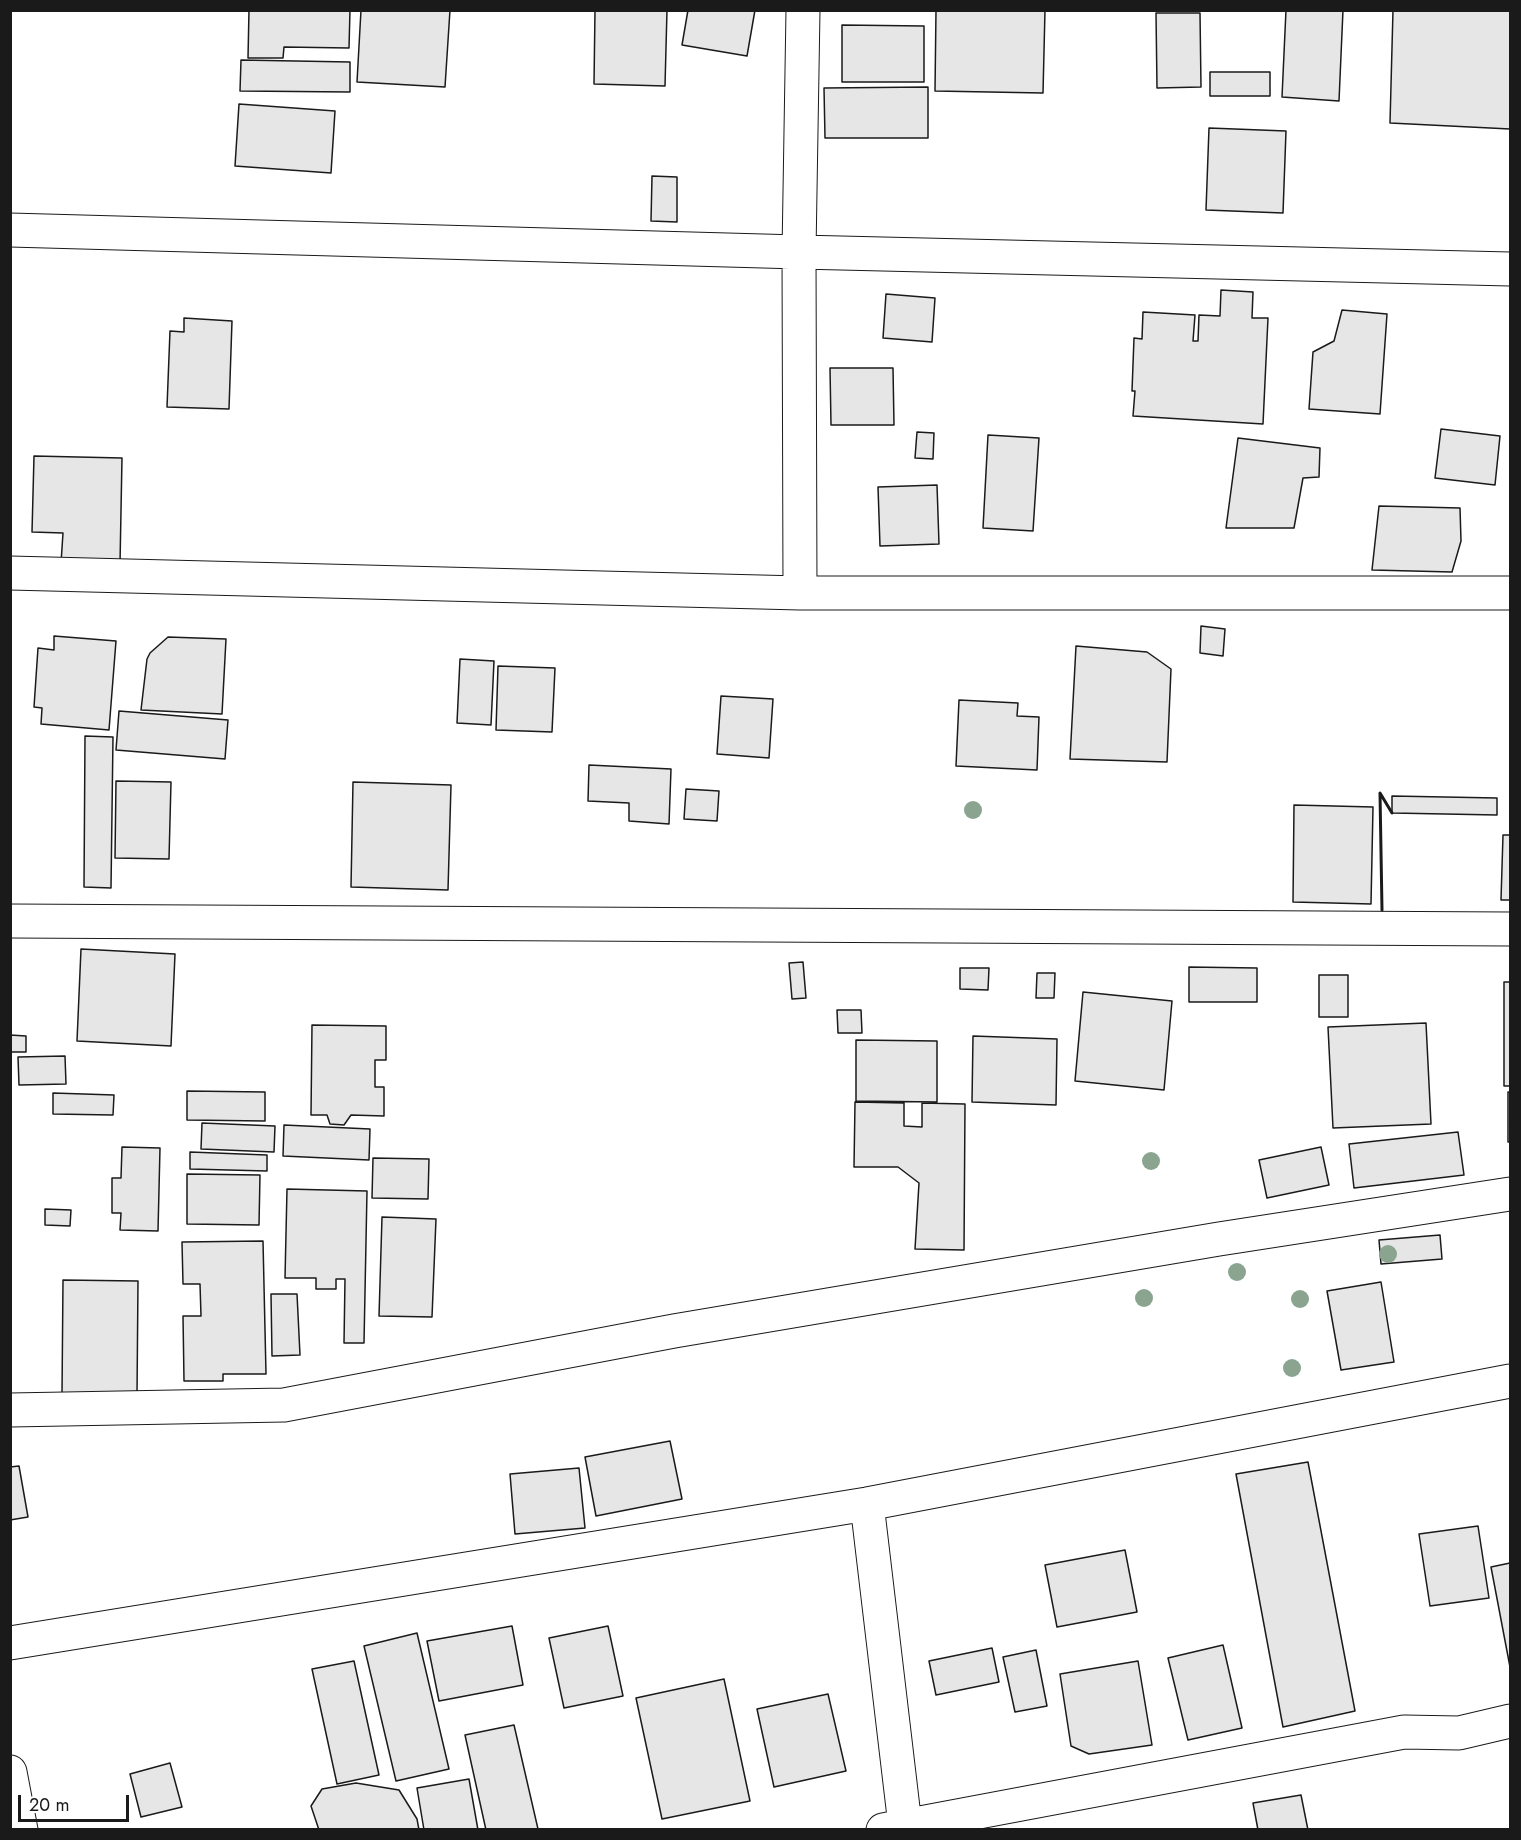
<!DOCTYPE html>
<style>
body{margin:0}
#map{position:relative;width:1521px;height:1840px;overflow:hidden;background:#fff;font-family:Jost,sans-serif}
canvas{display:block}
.frame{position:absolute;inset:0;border:12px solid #1a1a1a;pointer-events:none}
.scale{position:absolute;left:18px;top:1795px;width:111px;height:27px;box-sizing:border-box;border:3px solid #1a1a1a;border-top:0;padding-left:8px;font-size:18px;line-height:21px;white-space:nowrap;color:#1a1a1a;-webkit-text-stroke:4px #fff;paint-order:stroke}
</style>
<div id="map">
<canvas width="1521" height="1840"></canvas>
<div class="frame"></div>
<div class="scale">20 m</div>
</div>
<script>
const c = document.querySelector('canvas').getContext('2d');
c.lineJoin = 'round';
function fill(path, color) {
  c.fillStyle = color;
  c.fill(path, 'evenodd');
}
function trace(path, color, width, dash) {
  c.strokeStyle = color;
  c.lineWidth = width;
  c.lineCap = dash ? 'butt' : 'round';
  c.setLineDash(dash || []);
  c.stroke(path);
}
const building = new Path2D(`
 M249,10H350L349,48L284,47L283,58H248Z
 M361,10H450L445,87L357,82Z
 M595,10H667L665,86L594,84Z
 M688,10H755L747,56L682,45Z
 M936,10H1045L1043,93L935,91Z
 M1286,10H1343L1339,101L1282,97Z
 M1393,10H1510V129L1390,123Z
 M1156,13H1200L1201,87L1157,88Z
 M842,25L924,26V82H842Z
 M241,60L350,62V92L240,91Z
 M1210,72H1270V96H1210Z
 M928,87V138H825L824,88Z
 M239,104L335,111L331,173L235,166Z
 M1209,128L1286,131L1283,213L1206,210Z
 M652,176L677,177V222L651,221Z
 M1221,290L1253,292L1252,318H1268L1263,424L1133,416L1135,391H1132L1134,338L1142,339L1143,312L1195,315L1193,341H1198L1199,315L1220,316Z
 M886,294L935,298L932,342L883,338Z
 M1342,310L1387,314L1380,414L1309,409L1313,352L1334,341Z
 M184,318L232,321L229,409L167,407L170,331L184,332Z
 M830,368H893L894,425H831Z
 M1441,429L1500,436L1495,485L1435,478Z
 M917,432L934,433L933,459L915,458Z
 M988,435L1039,438L1033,531L983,528Z
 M1238,438L1320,448L1319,477L1303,478L1294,528H1226Z
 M34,456L122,458L120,564L61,563L63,533L32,532Z
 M937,485L939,544L880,546L878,487Z
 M1379,506L1460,508L1461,541L1452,572L1372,570Z
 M1201,626L1225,629L1223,656L1200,653Z
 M54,636L116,641L109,730L41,724L42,708L34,707L38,648L54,650Z
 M168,637L226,639L222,714L141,710L147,659L150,653Z
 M1076,646L1147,652L1171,669L1167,762L1070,759Z
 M460,659L494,661L491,725L457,723Z
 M498,666L555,668L552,732L496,730Z
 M721,696L773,699L769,758L717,754Z
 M959,700L1018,703L1017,716L1039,717L1037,770L956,766Z
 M119,711L228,720L225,759L116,750Z
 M85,736L113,737L111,888L84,887Z
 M589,765L671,769L669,824L629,821V803L588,801Z
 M116,781L171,782L169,859L115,858Z
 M353,782L451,785L448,890L351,887Z
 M686,789L719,791L717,821L684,819Z
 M1392,796L1497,798V815L1392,813Z
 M1294,805L1373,807L1371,904L1293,902Z
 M1503,835H1510V900H1501Z
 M81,949L175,954L171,1046L77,1041Z
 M803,962L806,998L792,999L789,963Z
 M1189,967L1257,968V1002H1189Z
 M960,968H989L988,990L960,989Z
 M1037,973H1055L1054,998H1036Z
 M1319,975H1348V1017H1319Z
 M1504,982H1510V1086H1504Z
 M1083,992L1172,1001L1164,1090L1075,1081Z
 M837,1010H861L862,1033H838Z
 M1426,1023L1431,1124L1333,1128L1328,1027Z
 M312,1025L386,1026V1060H375V1087H384V1116L351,1115L344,1125L330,1124L327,1115H311Z
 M10,1035L26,1036V1052H10Z
 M973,1036L1057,1039L1056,1105L972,1102Z
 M856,1040L937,1041V1102L856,1101Z
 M65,1056L66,1084L19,1085L18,1057Z
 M187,1091L265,1092V1121L187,1120Z
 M1508,1092H1510V1142H1508Z
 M53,1093L114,1095L113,1115L53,1114Z
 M855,1102L904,1103V1126L922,1127V1103L965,1104L964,1250L915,1249L919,1183L898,1167H854Z
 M202,1123L275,1126L274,1152L201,1149Z
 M284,1125L370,1129L369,1160L283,1156Z
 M1458,1132L1464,1175L1354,1188L1349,1144Z
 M122,1147L160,1148L158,1231L120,1230L121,1213H112V1178H121Z
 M1321,1147L1329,1185L1267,1198L1259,1160Z
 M190,1152L267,1155V1171L190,1169Z
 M373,1158L429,1159L428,1199L372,1198Z
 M187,1174L260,1175L259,1225L187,1224Z
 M287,1189L367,1191L364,1343H344L345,1279H336V1289H316V1278H285Z
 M45,1209L71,1210L70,1226L45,1225Z
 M382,1217L436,1219L432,1317L379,1316Z
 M1440,1235L1442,1259L1381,1264L1379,1240Z
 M263,1241L266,1374H223V1381H184L183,1316H201L200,1284H183L182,1242Z
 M63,1280L138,1281L137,1395L62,1394Z
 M1381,1282L1394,1362L1341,1370L1327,1291Z
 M271,1294H297L300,1355L272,1356Z
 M670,1441L682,1499L596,1516L585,1457Z
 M1308,1462L1355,1711L1283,1727L1236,1474Z
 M19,1466L28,1517L10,1520V1467Z
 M579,1468L585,1528L515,1534L510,1474Z
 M1478,1526L1489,1598L1430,1606L1419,1534Z
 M1125,1550L1137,1612L1057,1627L1045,1565Z
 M1510,1563V1667L1491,1567Z
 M512,1626L523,1685L439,1701L427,1641Z
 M608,1626L623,1696L564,1708L549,1638Z
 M417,1633L449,1769L396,1781L364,1646Z
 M1223,1645L1242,1728L1188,1740L1168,1658Z
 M992,1648L999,1682L936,1695L929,1661Z
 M1036,1650L1047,1706L1015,1712L1003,1657Z
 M354,1661L379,1775L337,1784L312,1669Z
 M1138,1661L1152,1745L1089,1754L1071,1746L1060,1674Z
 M724,1679L750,1801L662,1819L636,1698Z
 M828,1694L846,1771L774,1787L757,1709Z
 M514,1725L538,1829L486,1830L465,1735Z
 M170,1763L182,1807L141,1817L130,1774Z
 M469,1779L478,1830H424L417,1788Z
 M356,1783L399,1790L417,1819L419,1830H319L311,1806L322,1789Z
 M1301,1795L1308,1830H1258L1253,1803Z`);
fill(building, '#e6e6e6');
trace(building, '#1a1a1a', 1.5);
const minor = new Path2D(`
 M10,230L799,252L1510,269
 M10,573L800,593H1510
 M800,593L799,252L803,10
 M10,921L1510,929
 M10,1410L284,1405L674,1331L1219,1239L1510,1194
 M867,1504L905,1825
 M10,1643L867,1504L1510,1381
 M10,1772L21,1830
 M883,1830L1404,1732L1459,1733L1510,1721`);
trace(minor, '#1a1a1a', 35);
trace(minor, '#fff', 33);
trace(new Path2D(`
 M1382,910L1380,793L1392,813`), '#1a1a1a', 3);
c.fillStyle = '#8aa48f';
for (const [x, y] of [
 [973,810],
 [1151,1161],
 [1388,1254],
 [1237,1272],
 [1144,1298],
 [1300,1299],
 [1292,1368]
]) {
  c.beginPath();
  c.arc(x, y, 9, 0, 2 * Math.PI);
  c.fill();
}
</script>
